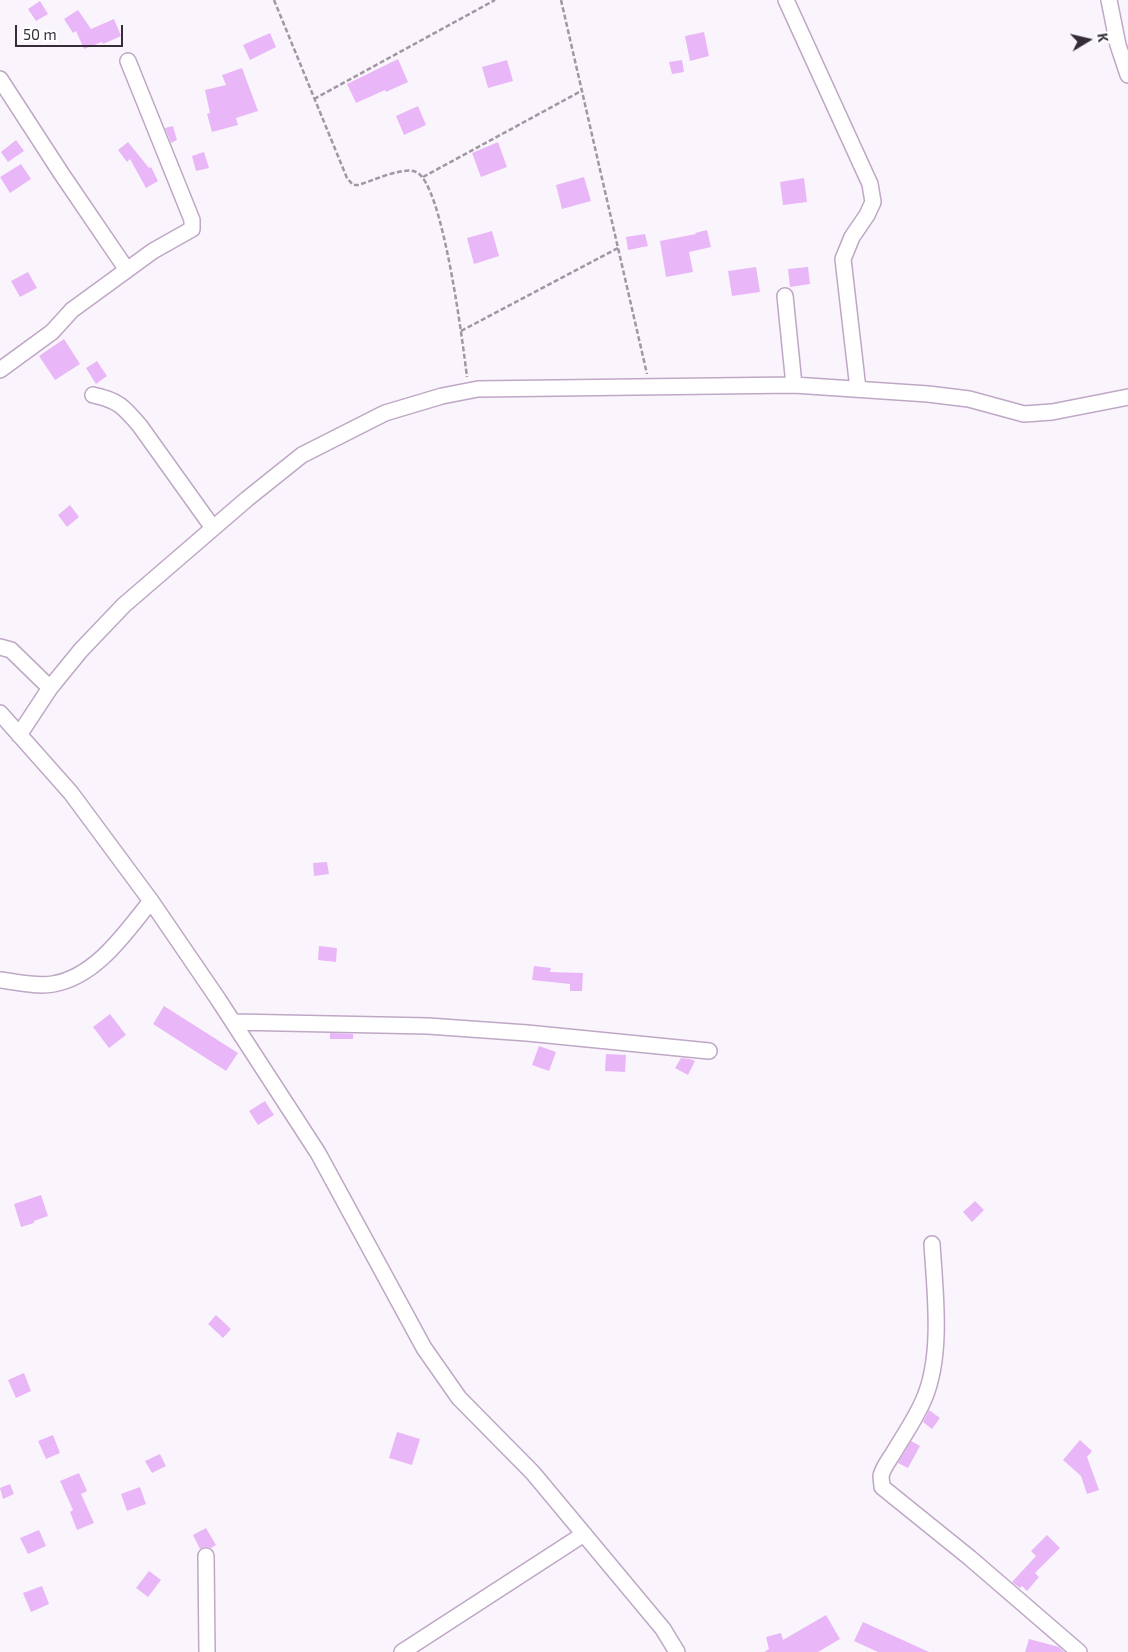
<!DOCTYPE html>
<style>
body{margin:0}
#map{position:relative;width:1128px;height:1652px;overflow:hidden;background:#faf5fc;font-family:"Exo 2",sans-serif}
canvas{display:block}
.north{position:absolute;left:1063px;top:15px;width:50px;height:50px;-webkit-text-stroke:4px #fff;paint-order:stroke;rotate:81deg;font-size:14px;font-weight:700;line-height:20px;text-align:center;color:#352c38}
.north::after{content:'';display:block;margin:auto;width:18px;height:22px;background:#352c38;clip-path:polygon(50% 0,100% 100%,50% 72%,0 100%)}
.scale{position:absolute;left:15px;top:25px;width:108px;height:22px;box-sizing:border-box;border:2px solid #352c38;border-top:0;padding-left:6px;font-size:15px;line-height:18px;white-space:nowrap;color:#352c38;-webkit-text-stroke:4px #fff;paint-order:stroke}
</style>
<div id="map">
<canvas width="1128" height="1652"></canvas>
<div class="north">K</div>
<div class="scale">50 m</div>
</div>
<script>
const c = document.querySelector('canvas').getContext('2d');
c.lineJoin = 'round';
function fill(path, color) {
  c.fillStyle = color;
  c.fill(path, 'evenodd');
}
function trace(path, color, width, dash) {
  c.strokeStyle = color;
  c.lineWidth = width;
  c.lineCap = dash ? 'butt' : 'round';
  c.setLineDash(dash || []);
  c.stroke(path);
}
fill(new Path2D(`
 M40,1L48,14L36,21L28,9Z
 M78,10L91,29L114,19L121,36L103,44L102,42L84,49L76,31L73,33L64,19Z
 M704,32L709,56L690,61L685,36Z
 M270,33L276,47L250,60L243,45Z
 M398,59L408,82L386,92L385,90L356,103L347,84Z
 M507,60L513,81L488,88L482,67Z
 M682,60L684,72L672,74L669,62Z
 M242,68L258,111L236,118L238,125L212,132L207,114L210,113L205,90L226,85L222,75Z
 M418,106L426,125L404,135L396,116Z
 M173,126L177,140L171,143L165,128Z
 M16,140L24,151L8,162L1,152Z
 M128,142L149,168L151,167L158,181L146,188L130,159L127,162L118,150Z
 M498,142L507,167L481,177L472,153Z
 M204,152L209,168L196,171L192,156Z
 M21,164L31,179L10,193L0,177Z
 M584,177L591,201L562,209L556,185Z
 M804,178L807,202L783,205L780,182Z
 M707,230L711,247L689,252L693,272L666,277L660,241L696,234L695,233Z
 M492,231L499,256L474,264L467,238Z
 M645,234L648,246L628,250L626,237Z
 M756,267L760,292L732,296L728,271Z
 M808,267L810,284L790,287L788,269Z
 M28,272L37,288L20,297L11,281Z
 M64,339L80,364L55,380L39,356Z
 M97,361L107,376L96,384L86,368Z
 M70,505L79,517L67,527L58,515Z
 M327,862L329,874L314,876L313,863Z
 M319,946L337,948L336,962L318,960Z
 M534,966L551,968L550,972L583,973L582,991H570V984L532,980Z
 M164,1006L238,1053L226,1071L153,1024Z
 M110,1014L126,1035L109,1048L93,1027Z
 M330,1033L353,1034V1039H330Z
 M539,1046L556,1052L549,1071L532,1065Z
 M606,1054L626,1055L625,1072L605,1071Z
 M681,1058L690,1059L695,1061L688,1075L675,1068Z
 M265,1101L274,1115L258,1125L249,1111Z
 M41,1195L48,1216L34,1221V1223L21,1227L14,1204Z
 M975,1201L984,1210L972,1222L963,1212Z
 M216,1315L231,1329L223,1338L208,1324Z
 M24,1373L31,1391L16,1398L8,1380Z
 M929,1410L940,1418L932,1429L923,1422Z
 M397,1432L420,1439L412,1465L389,1458Z
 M53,1435L60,1453L46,1459L38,1441Z
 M1080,1440L1092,1451L1087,1457L1099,1490L1087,1494L1081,1476L1063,1460Z
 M911,1441L920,1446L908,1468L898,1463Z
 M160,1454L166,1466L152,1473L145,1461Z
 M79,1473L87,1491L81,1494L94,1523L77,1530L70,1512L73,1510L60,1481Z
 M10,1484L14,1494L3,1499L0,1488Z
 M140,1487L146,1504L127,1511L121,1494Z
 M206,1528L216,1545L211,1548L205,1547L200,1549L193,1535Z
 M39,1530L46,1546L28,1554L20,1538Z
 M1047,1535L1060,1548L1035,1573L1039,1577L1027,1591L1022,1586L1020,1588L1012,1582L1036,1556L1031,1551Z
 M149,1571L161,1580L148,1597L136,1588Z
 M42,1586L49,1604L31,1612L23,1593Z
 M826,1615L840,1639L818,1652H764L769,1649L766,1637L781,1633L783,1640Z
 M863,1622L929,1652H878L854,1641Z
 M1029,1639L1059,1647L1064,1652H1025Z`), '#e9b7f7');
const minor = new Path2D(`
 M786,0L870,184L873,202L867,215L852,237L843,259L858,389
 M1109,0L1118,45L1128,75
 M0,79L61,173L127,270
 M785,296L794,385
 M0,370L52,332L72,310L153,251L192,229V220L128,61
 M93,395C118,400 124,407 140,426L213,528
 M0,647L11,650L50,688
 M0,713L71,793L151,901L218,999L318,1153L424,1348L459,1398L533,1473L663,1629L677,1652
 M19,735L50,688L81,650L124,605L247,499L302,455L385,413L442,396L478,389L794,385L928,394L969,399L1024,414L1052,412L1128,397
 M0,980C17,982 36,987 53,984C96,977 126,932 151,901
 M234,1022L428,1026L527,1033L709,1051
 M932,1244C935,1292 943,1355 924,1399C916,1418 904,1435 894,1452C890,1459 883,1467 881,1476C881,1479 882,1483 882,1487L970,1558L1079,1652
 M206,1556L207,1652
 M402,1652L584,1534`);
trace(minor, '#bfa7c6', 18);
trace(new Path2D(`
 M274,0L347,178L353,185H358C372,181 404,166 416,172C443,183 463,345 467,377
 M561,0L647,374
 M314,99L495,0
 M423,177L583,90
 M461,331L618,248`), '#9f98a2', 2.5, [5, 2.5]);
trace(minor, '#fff', 15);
</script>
